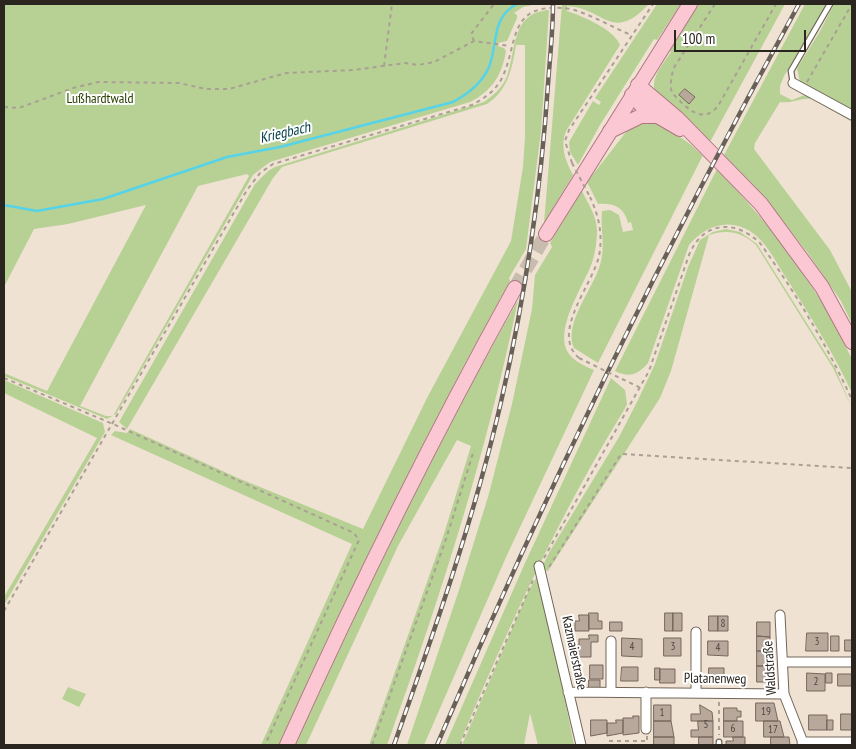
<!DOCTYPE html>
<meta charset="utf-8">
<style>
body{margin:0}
#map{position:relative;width:856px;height:749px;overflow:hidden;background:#f0e2d3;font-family:"PT Sans Narrow",sans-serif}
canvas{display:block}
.frame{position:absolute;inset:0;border:5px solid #2a251f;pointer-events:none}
.scale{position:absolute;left:674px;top:30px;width:132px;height:22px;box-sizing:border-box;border:2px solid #2a251f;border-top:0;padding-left:6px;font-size:15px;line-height:18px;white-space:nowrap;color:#2a251f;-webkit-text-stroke:4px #fff;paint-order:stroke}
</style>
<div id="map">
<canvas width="856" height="749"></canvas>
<div class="frame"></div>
<div class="scale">100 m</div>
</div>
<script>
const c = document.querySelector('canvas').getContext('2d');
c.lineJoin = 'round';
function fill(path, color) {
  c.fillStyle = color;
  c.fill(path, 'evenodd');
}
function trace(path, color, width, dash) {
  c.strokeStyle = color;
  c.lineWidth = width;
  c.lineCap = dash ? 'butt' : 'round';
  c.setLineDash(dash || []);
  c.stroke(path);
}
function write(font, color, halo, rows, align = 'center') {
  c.font = font + ' "PT Sans Narrow",sans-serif';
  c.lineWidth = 4;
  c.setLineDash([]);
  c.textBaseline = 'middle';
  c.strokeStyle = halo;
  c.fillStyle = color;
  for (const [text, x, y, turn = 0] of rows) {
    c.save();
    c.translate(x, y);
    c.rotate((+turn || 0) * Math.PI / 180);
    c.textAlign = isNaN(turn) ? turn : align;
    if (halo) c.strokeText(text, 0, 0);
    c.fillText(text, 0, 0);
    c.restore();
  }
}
fill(new Path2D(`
 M4,4H537L523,7L514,13L517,15V18L507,41L498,43V46L504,48L506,51C502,75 492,91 470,102L270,162L253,175L116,414L107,419L4,376V373L47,391L146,205L68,224L34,229L4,287ZM247,174L249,176L113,416H106L80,406L198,186Z
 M562,4H649C611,44 605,8 567,6V11C582,16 614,29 620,45L566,131C560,147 565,160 573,175L544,223Z
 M657,4H681L657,40L654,39L600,125L578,165L570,152L569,142L593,101L599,105L601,102L595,98Z
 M699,4H785L710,142L655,91C650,78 664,63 671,52L669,50Z
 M805,4H828L784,76L780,86V94L792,100L807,94L852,118V122L812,99C802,97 791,104 780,102L755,143L754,149L830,250L852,292V324L841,301L807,252L768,202L724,155Z
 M834,4H852V110L800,82L797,68L819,33Z
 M549,10L541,131L526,249L509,278L510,281L461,371L462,373C397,495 338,618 283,745H261L352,544L111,435L115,431L127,433L130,429L238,478L363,529L427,398L511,241L523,167L525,137V45H516C512,69 508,90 487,104L282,167L273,178L127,429L119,422L255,184L268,171L275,167L484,102C494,95 503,87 507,76C517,48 511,13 549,10Z
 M640,123H656L666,127L690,144L725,176L784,245L827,310L852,359V393C833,352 809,314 785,276C775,261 766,241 750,231C727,217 704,227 689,245L648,363C638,375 629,378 615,371L717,169L703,155L598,363L574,348C563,324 593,289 600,265C606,246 600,229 602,211L610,210L619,215L623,232L633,230L631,222L628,223C624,207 614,203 598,204L587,182L626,132Z
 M582,191C588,204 596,214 597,230C597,242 595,256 590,268C581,289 553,333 569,354C575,362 585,366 594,370L507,555L424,745H407L459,590L488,497L512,404L532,309L535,275L552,247L550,243Z
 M726,229L740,232L757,244L835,368L852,408L833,368L756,245C742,232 727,229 709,235L671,371L660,398L548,571L544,570L542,567L550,551L619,437L638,400L655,364L688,267L700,240L713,232Z
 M518,300C487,452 440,599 387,745H369L443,537L471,446L457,440L398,546L306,745H295C357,591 437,445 518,300Z
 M611,378L625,390L627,404L624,410C558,517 507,630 459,745H445L525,563Z
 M4,380L103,423L105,432L4,605V597L97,438L4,393Z
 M536,578L541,579L574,745H538L530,713L524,745H462L528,592Z
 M68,687L86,694L79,707L62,699Z`), '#b7d195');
trace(new Path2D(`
 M4,205L37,211L103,199L227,157L280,147L453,102C468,94 482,83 489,67C498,44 491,17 517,4`), '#55d3e8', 2.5);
const building = new Path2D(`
 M685,89L695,97L689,104L679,95Z
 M589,613H598V621H602V629H589Z
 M665,613H673V631H665Z
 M673,613H682V631H673Z
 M579,615H589V631H575V621H579Z
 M709,616H718V631H709Z
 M718,616H728V631H718Z
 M610,622H622V631H610Z
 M757,622H770V637L757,636Z
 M807,633H828V651H806Z
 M589,635H598V642H591V657H571V645H579V639H589Z
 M757,636L770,637V651H757Z
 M831,636H839V651H831Z
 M622,638L642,639V657L622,656Z
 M664,638H681V656H664Z
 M845,640H852V651H845Z
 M708,641H728V656L708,655Z
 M757,651H770V666H757Z
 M590,665H603V679H590Z
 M757,666H770V682H757Z
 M622,667H638V681H621Z
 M655,668H660V680H655Z
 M709,668H724V683H709Z
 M660,669H675V683H660Z
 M807,673L825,674V691H807Z
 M826,673H832V683H826Z
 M838,674H852V686H838Z
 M589,680H600V688H589Z
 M756,703H774L778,721H756Z
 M654,705H671V721H654Z
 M700,705L712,712L713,721H691V714H700Z
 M724,708H737V711H741V717H737V721H724Z
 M841,714H852V730H841Z
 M809,715H827V730H809Z
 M633,716H639V733L623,735V718H633Z
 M591,720H607V733L591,736Z
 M616,720H623V733L607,736V723H616Z
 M827,720H833V730H827Z
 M654,721H671L674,737H654Z
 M698,721H713V737H691V730H698Z
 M724,721H743V737H724Z
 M764,721H780L784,737H764Z
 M654,737H674V745H654Z
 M699,737H713V745H699Z
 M733,737H745V745H726V741H733Z
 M771,737H789L790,745H771Z`);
fill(building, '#b8a89c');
trace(building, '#76675c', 1);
trace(new Path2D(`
 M515,288L546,234`), '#c8bcaf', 14, [14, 7]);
const lane = new Path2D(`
 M793,83L791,71L830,4
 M719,742V745`);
const street = new Path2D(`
 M793,83L852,115
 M539,566L581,745
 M780,615L784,694L804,745
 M611,641V692
 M783,662H852
 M568,692L784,694
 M646,692V729
 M696,692V632
 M802,742H852`);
const primary = new Path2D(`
 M638,85L677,118L761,204L822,287L852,342
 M632,95L644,108L680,129
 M610,131L641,116H657
 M546,234L690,4
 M287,745C357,590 432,438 515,288`);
trace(lane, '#726659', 7);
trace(street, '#726659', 11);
trace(primary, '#af7680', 16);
trace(new Path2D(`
 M715,4L673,69C672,76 670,83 671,89C673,95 677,98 681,102C693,114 706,121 718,106L776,4
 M474,41L471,34L494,4
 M384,66L392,4
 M807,82L852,4
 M4,107L19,108L73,88L98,82L179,83L206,89H229L286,73L354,70L405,63L418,65L434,62L474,41L510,46
 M572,163L565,141L569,130L653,4
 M579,358C550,333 592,286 599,256C603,235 599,216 590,197
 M4,378L113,424L354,533L359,540L265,745
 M622,379L639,387
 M544,558L649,371L689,255C703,221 735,219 760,243C795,292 827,345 852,400
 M549,567L621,454L852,468
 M4,611L247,190L260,173L273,164L472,105C483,99 494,92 501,80C520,43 505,0 571,9C592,15 612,27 631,35
 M719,702V735
 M647,736V745
 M609,741H647
 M372,745L446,539L474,450
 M460,745L534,578`), '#a99f93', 2, [4, 4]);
trace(lane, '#fff', 4.5);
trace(street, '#fff', 9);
trace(primary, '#fac7d3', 14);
const rail = new Path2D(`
 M394,745C434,632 474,519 501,402C525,297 541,191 548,84C550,57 553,30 553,4
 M437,745C545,492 666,245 799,4`);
trace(rail, '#696158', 4.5);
trace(rail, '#fff', 2.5, [8]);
trace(new Path2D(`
 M572,163L590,197
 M579,358L622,379`), '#a99f93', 2, [4, 4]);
write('11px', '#4e463e', null, [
 ["8",723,624],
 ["3",817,642],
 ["4",632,647],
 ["3",673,647],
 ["4",718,648],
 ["2",816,682],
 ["19",766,712],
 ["1",662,713],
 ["5",706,725],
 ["6",733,729],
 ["17",773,730]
]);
write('14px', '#293d00', '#fff', [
 ["Lußhardtwald",100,99]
]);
write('14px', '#2a251f', '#fff', [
 ["Kazmaierstraße",574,653,78],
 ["Waldstraße",770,668,-94],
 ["Platanenweg",715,679,1]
]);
write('italic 15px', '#013e47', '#fff', [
 ["Kriegbach",285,133,-13]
]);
</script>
